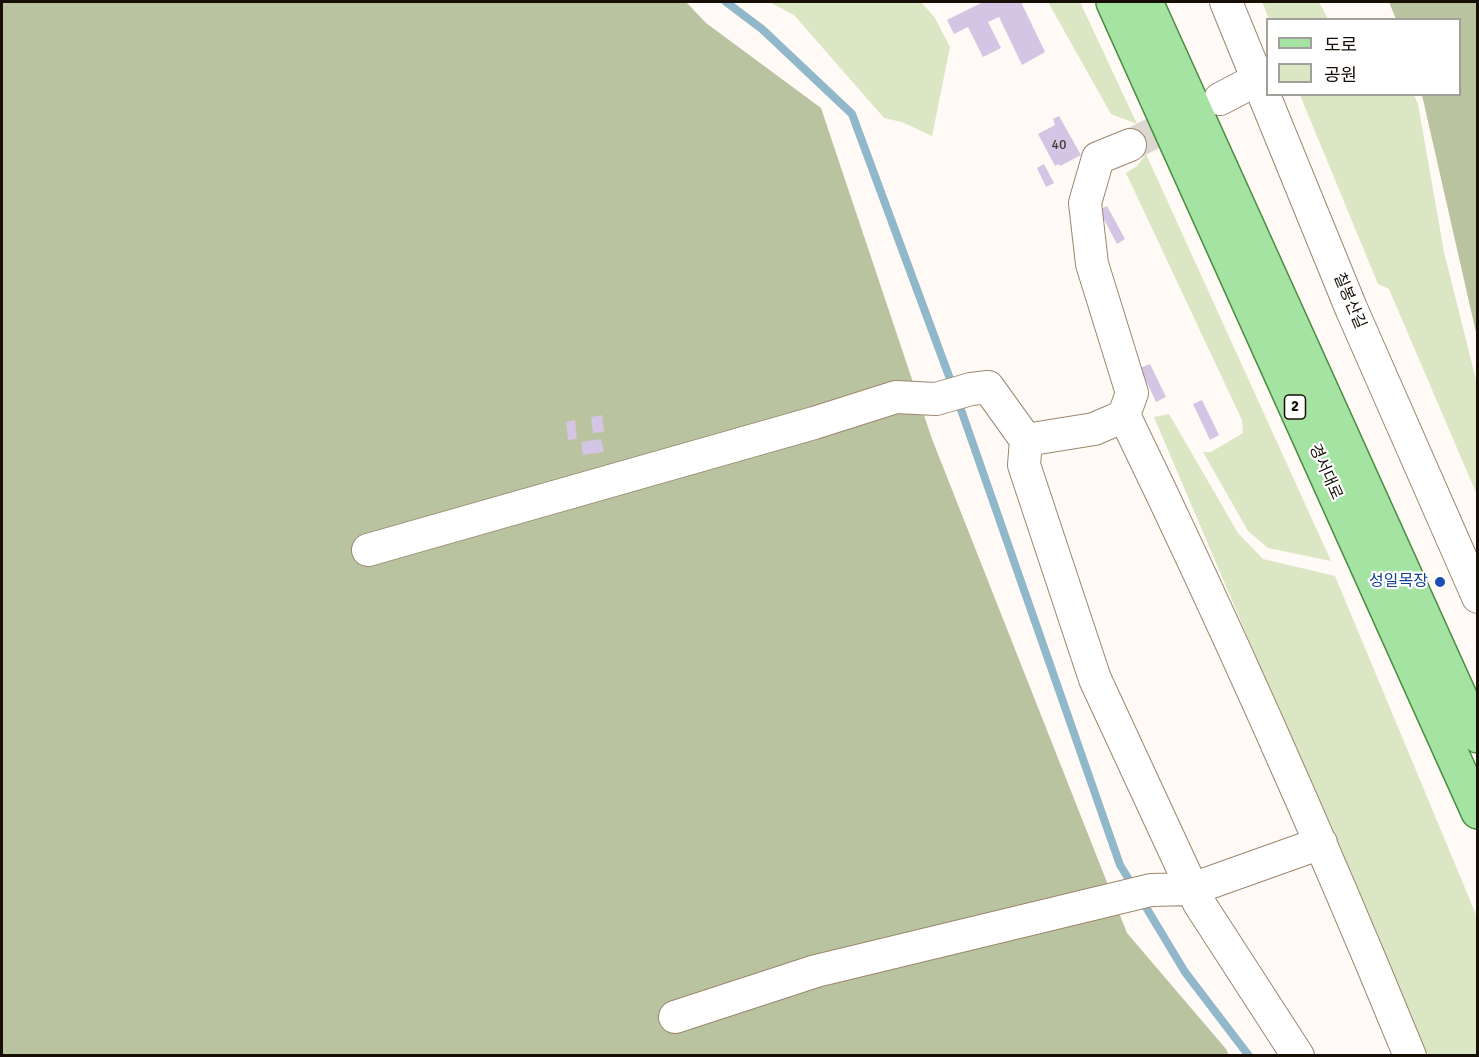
<!DOCTYPE html>
<meta charset="utf-8">
<style>
body{margin:0}
#map{position:relative;width:1479px;height:1057px;overflow:hidden;background:#fffaf5;font-family:Signika,"Noto Sans KR",sans-serif}
canvas{display:block}
.frame{position:absolute;inset:0;border:3px solid #170f06;pointer-events:none}
.legend{position:absolute;left:1266px;top:18px;width:195px;height:78px;box-sizing:border-box;background:#fff;border:2px solid #a29f9b;margin:0;padding:8px 10px;list-style:none;font-size:18px;color:#170f06}
.legend li{display:flex;align-items:center;gap:12px;height:30px}
.legend b{width:30px;border:2px solid #a29f9b}
</style>
<div id="map">
<canvas width="1479" height="1057"></canvas>
<div class="frame"></div>
<ul class="legend">
<li><b style="height:8px;background:#a5e3a3"></b>도로</li>
<li><b style="height:16px;background:#dbe6c4"></b>공원</li>
</ul>
</div>
<script>
const c = document.querySelector('canvas').getContext('2d');
c.lineJoin = 'round';
function fill(path, color) {
  c.fillStyle = color;
  c.fill(path, 'evenodd');
}
function trace(path, color, width, dash) {
  c.strokeStyle = color;
  c.lineWidth = width;
  c.lineCap = dash ? 'butt' : 'round';
  c.setLineDash(dash || []);
  c.stroke(path);
}
function write(font, color, halo, rows, align = 'center') {
  c.font = font + ' Signika,"Noto Sans KR",sans-serif';
  c.lineWidth = 4.5;
  c.setLineDash([]);
  c.textBaseline = 'middle';
  c.strokeStyle = halo;
  c.fillStyle = color;
  for (const [text, x, y, turn = 0] of rows) {
    c.save();
    c.translate(x, y);
    c.rotate((+turn || 0) * Math.PI / 180);
    c.textAlign = isNaN(turn) ? turn : align;
    if (halo) c.strokeText(text, 0, 0);
    c.fillText(text, 0, 0);
    c.restore();
  }
}
fill(new Path2D(`
 M769,2H921L935,18L950,47L932,136L902,122L884,118L794,15Z
 M1048,2H1080L1137,124L1111,114Z
 M1262,2H1319L1328,19H1269Z
 M1300,95H1414L1418,104L1444,252L1477,384V495L1389,289L1378,284Z
 M1146,154L1331,561L1268,548L1248,531L1203,452H1211L1243,433L1242,420L1126,173L1137,166Z
 M1169,414L1238,533L1263,559L1335,576L1477,917V1055H1422L1293,744L1154,417Z`), '#dbe6c4');
fill(new Path2D(`
 M2,2H686L706,23L821,108L932,439L1127,933L1226,1049L1229,1055L2,1056Z
 M1389,2H1477V337L1422,95L1460,94V20L1396,19Z`), '#b9c3a0');
trace(new Path2D(`
 M726,2L762,29L852,114L953,387
 M958,401L1120,865L1133,886
 M1141,899L1185,972L1249,1056`), '#90b7ca', 8);
fill(new Path2D(`
 M983,2H1021L1045,52L1022,65L999,17L988,22L1001,48L983,57L968,27L954,34L947,20Z
 M1059,116L1081,155L1060,166L1059,164L1055,166L1038,134L1055,125L1053,119Z
 M1044,164L1054,183L1046,187L1037,168Z
 M1107,206L1125,239L1117,244L1099,210Z
 M1150,364L1166,397L1156,402L1140,368Z
 M1202,400L1219,435L1210,440L1193,404Z
 M602,415L604,432L593,433L591,417Z
 M575,420L577,439L568,440L566,422Z
 M601,439L604,452L583,455L581,442Z`), '#d3c5e3');
trace(new Path2D(`
 M1130,145L1191,114`), '#dcd7d1', 32, [32, 16]);
const minor = new Path2D(`
 M1226,2L1351,308L1478,597
 M1220,99L1258,79
 M1130,145L1098,158L1085,203L1092,264L1132,393L1124,415L1115,420L1094,429L1026,440L1024,465L1095,679L1183,869L1199,903L1298,1056
 M1124,415C1226,625 1321,839 1410,1056
 M368,550L814,423L896,397L936,399L971,389L988,387L1026,440
 M675,1017L816,971L1151,890L1192,889L1321,843`);
const major = new Path2D(`
 M1113,2L1478,812
 M1146,2L1478,736`);
trace(minor, '#9c866d', 34);
trace(major, '#4c8d44', 36);
trace(minor, '#fff', 32);
trace(major, '#a5e3a3', 33);
for (const [x, y, r, color] of [
 [1440,582,6,"#1a4fb4"]
]) {
  const dot = new Path2D();
  dot.arc(x, y, r, 0, 2 * Math.PI);
  c.fillStyle = color;
  c.fill(dot);
  trace(dot, '#fff', 2);
}
write('14px', '#463c3d', null, [
 ["40",1059,145]
]);
for (const [x, y, w] of [
 [1295,407,21]
]) {
  const box = new Path2D();
  box.roundRect(x - w / 2, y - 12, w, 24, 4.5);
  c.fillStyle = '#fff';
  c.fill(box);
  trace(box, '#170f06', 1.5);
}
write('bold 15px', '#170f06', null, [
 ["2",1295,407]
]);
write('16px', '#170f06', '#fff', [
 ["칠봉산길",1349,301,67],
 ["경서대로",1325,472,66]
]);
write('16px', '#164399', '#fff', [
 ["성일목장",1428,582]
], 'right');
</script>
